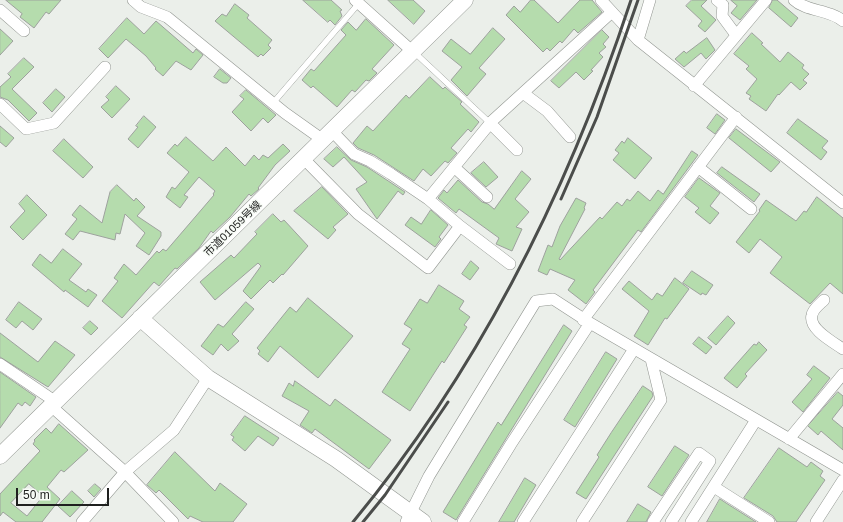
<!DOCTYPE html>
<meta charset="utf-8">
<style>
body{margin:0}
#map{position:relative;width:843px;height:522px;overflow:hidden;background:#ebefea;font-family:Helvetica,sans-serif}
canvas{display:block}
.scale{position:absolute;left:16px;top:488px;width:93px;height:18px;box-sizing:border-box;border:2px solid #1f201f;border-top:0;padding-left:5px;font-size:12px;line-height:14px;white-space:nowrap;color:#1f201f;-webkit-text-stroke:3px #f8fcf7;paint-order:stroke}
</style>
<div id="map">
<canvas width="843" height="522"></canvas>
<div class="scale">50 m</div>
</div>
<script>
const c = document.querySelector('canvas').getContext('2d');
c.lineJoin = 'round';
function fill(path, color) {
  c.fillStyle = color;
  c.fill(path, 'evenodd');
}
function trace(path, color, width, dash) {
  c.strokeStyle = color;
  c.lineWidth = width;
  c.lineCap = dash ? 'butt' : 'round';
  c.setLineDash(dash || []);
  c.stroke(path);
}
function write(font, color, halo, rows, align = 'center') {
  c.font = font + ' Helvetica,"Noto Sans JP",sans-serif';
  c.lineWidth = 3;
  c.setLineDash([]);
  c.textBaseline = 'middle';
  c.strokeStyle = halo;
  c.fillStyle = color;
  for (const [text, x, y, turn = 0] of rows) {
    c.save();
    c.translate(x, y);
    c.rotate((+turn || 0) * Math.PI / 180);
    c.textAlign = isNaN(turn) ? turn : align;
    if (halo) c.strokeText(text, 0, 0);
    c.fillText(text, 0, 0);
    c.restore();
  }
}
const building = new Path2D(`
 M6,0H61L49,14L46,12L34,28L20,17L22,14Z
 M303,0H331L342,10L340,11L342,16L335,25L330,20L328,22Z
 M388,0H413L425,11L414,24Z
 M531,0H534L558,23L580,0H592L602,12L578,33L574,29L562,43L560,41L550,51L547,48L543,52L506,15L514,6L520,12Z
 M692,0H707L701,6L716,20L705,32L698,26L702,21L686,6Z
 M731,0H757L740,20L731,13L737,6Z
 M773,0H777L798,18L791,27L769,8Z
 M235,4L249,15L247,18L272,40L268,45L271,48L263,56L261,54L258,57L215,21L222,14L226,16Z
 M127,18L144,34L156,21L193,53L196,49L203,55L191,70L176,61L163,76L155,69L156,68L146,56L126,39L108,58L99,49Z
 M366,19L394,45L372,69L377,73L369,81L366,80L355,92L352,90L337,107L313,86L311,88L302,80L311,69L314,71L346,35L341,30L348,22L356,30Z
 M493,28L505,39L479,68L486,74L467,96L451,80L462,67L442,51L451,39L470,54Z
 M0,29L13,41L0,55Z
 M602,30L609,37L603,44L606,47L599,53L603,57L591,70L593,71L584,80L576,72L559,88L551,81Z
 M752,33L763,43L761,44L780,62L788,52L804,65L802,68L809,74L803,80L807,83L800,90L791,82L779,95L778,94L766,111L749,99L751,96L746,93L757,79L746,69L749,66L734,54Z
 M707,38L715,50L706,59L701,53L684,67L675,59L684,51L686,53Z
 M24,58L34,67L12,89L37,113L29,121L8,100L0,97V87L11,77L8,74Z
 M220,69L231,78L227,83H223L214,77Z
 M430,77L443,89L445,87L462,102L460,104L479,122L471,132L468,129L451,148L457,153L448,163L445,161L431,176L423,169L414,181L374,155L358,148L353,143L367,126L373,131L406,95L409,98Z
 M116,86L130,99L112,118L101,107L109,100L106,97Z
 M56,89L65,97L52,112L43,103Z
 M246,90L276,115L268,123L263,118L251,131L232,112L244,99L240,96Z
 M717,114L725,120L715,134L707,128Z
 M144,116L156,127L138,148L128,139L138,127L136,126Z
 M798,119L828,141L822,148L827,152L821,160L787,133Z
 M0,126L14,138L6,147L0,142Z
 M736,129L780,162L771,172L729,138Z
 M186,137L213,161L226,147L245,166L254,155L259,160L263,155L268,158L283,144L290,151L275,165L258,188L259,189L251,196L249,194L230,217L213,233L211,231L199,248L177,269L175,268L159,286L154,282L122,318L102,301L118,281L114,278L124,264L136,275L157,251L159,253L163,249L166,251L214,195L213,194L215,191L199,177L184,195L188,197L180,208L166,197L172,187L175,189L189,172L167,153L175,144L177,146Z
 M628,138L652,158L635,179L613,160L619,153L615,150L622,141L624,143Z
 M64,139L93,167L83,178L53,151Z
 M337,147L351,160L367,167L405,192L403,195L398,191L377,219L356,189L367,182L344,157L333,167L324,159Z
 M692,151L698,155L641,232L638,230L593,290L595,292L586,304L568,290L575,280L550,269L547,275L538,271L548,245L552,247L560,226L576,198L586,203L584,208L585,209L559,259L560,260L600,217L602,219L617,202L622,206L627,199L630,201L638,191L650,201L658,190L663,194Z
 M484,162L498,177L486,187L471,173Z
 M722,167L760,194L754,202L717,173Z
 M522,171L531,179L515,199L529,212L516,227L522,229L512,251L496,244L499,238L459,209L456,213L438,198L444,190L447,193L458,180L482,202L488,204L494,209Z
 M699,178L720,193L710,206L719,213L710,224L695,212L699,208L685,197Z
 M117,185L134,201L136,198L145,207L137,216L161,232V236L149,255L136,246L145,233L125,214L120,234L116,233L115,240L80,231L73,240L65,234L77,219L72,215L80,205L102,223L110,192Z
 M322,187L348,214L333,227L336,230L328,239L294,211Z
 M27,195L47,215L23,240L10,227L25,211L19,204Z
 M817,197L843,218V294L830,283L810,304L770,273L782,257L760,239L749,253L736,242L760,211L759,210L766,200L796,221L804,211L806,212Z
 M431,210L448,225L439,237L441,239L435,247L405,225L411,217L421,224Z
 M273,214L281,222L284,220L308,246L283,275L282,274L273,283L270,280L251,299L243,291L261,266L258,263L215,300L200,282L231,255L234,258L257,234L255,232Z
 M63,249L82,264L69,280L86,292L88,289L97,295L88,307L65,290L64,292L32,265L40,254L51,263Z
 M471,261L479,268L470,280L462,274Z
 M692,271L713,285L706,295L702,293L701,295L683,283Z
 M675,278L689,289L667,319L665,318L648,345L634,336L649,311L622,289L629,281L652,300L657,293L662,296Z
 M439,285L464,301L459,309L470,317L464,325L467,327L444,363L442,361L410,411L382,392L410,349L402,344L412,329L404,324L420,299L427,303Z
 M308,298L353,336L318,378L280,346L268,362L258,354L260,351L257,348L290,307L296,312Z
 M19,302L42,319L33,330L22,321L16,328L6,320Z
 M246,302L254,309L232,334L239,341L228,351L221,344L213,355L201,346L218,324L223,327Z
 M728,316L735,323L716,345L708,338Z
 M90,321L98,328L91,335L83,328Z
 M564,325L572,331L456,520L443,512L498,422L501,425Z
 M0,333L38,362L55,341L75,355L48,387L0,357Z
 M699,337L712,347L706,354L693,344Z
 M759,342L767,350L745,374L747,376L737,388L724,378L754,344L756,345Z
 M606,352L617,359L575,427L564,420Z
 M814,366L830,378L803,412L792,402L812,379L807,375Z
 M0,372L36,397L30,406L25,402L22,406L18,403L0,428Z
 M295,381L330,406L335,399L391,440L369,469L315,429L312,433L300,425L309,411L282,396L289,383L293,386Z
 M643,386L652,392L653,396L586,499L576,493L599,457L597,455L611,433Z
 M838,392L843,396V405L832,419L843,428V450L821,431L818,435L808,426Z
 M245,416L279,438L273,446L258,436L245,451L232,440L234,437L231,435Z
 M59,424L88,450L64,472L61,470L47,487L60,499L42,522H16L3,512L0,516V494L40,451L33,444L35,441L34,440L46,428L51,433ZM29,484L43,496L27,516L11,503Z
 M675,446L689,455L662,496L648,487Z
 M779,448L807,467L811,462L823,471L820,476L825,480L796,522H777L773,516L744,498Z
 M175,452L215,491L220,483L247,504L233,522H203L190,516L188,519L159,490L156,493L147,485Z
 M525,478L536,485L514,522H499Z
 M95,484L101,489L94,497L88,491Z
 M72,491L84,502L70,517L58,506Z
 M720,499L726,503L756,522H707Z
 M638,504L651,512L646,522H627Z`);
fill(building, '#b5dcad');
trace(building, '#9da19d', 1);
const lane = new Path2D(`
 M414,52L490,123
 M273,103L360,2`);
const street = new Path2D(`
 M133,0L141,7L167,17L285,113L323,140
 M355,0L412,51
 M650,0L638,40L843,203
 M717,0L723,5L722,16L736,35
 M794,0C807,12 829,9 843,21
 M0,10L24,31
 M612,12L638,40
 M694,86L766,0
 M523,93L547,111L570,137
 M0,104L26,129L54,123L105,67
 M490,123L517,150
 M332,131L354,154L370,161L391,174L428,199L460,226
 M304,159L358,214L428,268L460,226L510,264
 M454,167L487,197
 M698,167L751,209
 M428,199L492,121L612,12L601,0
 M824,300C820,304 813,309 812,315C808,329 833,342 843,349
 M583,320L736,117
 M0,364L56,402
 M51,406L125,472L173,522
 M789,439L843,374
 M714,487L769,522
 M82,522L125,472L174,430L208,378
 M406,522L429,476L536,301L553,299L590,323L843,470
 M463,522L511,444L590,323
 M523,522L634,349
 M582,522L661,400L651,359
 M653,522L699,453L710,461L671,522
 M691,522L756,420
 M816,522L843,480`);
const secondary = new Path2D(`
 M140,318L208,378L336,459L423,522
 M0,456L465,0`);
trace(lane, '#929691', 6);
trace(street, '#929691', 12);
trace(secondary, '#929691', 17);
trace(lane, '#fff', 5.5);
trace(street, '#fff', 11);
trace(secondary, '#fff', 16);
trace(new Path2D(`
 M561,199L597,117L638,0
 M353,522C480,368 569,189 631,0
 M363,522L385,495L448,402`), '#4b4d4b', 3);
write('11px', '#1f201f', '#f8fcf7', [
 ["市道01059号線",233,229,-44]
]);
</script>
